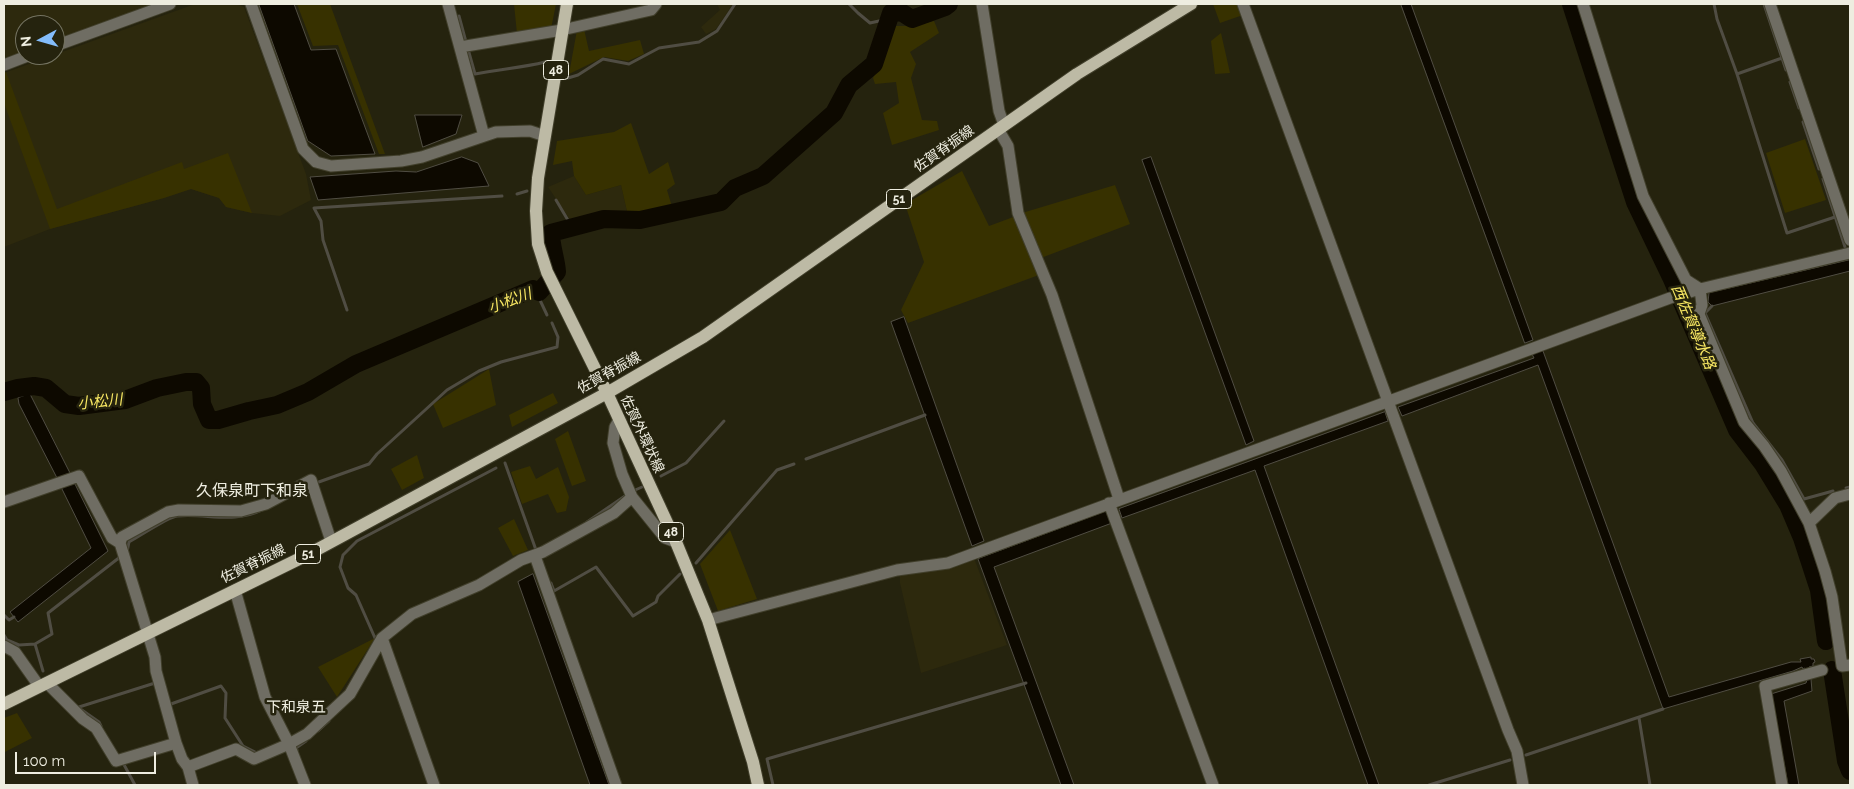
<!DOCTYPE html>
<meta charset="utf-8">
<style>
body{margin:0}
#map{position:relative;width:1854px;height:789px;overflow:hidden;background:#25230e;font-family:Raleway,sans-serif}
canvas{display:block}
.frame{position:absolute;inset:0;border:5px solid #eeede0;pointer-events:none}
.north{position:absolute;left:15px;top:15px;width:50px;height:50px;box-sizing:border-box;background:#25230e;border:1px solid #757462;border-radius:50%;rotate:264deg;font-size:14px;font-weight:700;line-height:20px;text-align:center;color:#eeede0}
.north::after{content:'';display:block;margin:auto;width:18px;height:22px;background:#83bcfb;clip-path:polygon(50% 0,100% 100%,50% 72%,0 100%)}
.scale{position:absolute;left:15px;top:752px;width:141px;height:22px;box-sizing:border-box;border:2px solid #eeede0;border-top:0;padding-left:6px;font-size:15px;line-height:18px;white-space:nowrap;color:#eeede0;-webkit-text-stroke:4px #25230e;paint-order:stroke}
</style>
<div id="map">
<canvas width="1854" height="789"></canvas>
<div class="frame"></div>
<div class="north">N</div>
<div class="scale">100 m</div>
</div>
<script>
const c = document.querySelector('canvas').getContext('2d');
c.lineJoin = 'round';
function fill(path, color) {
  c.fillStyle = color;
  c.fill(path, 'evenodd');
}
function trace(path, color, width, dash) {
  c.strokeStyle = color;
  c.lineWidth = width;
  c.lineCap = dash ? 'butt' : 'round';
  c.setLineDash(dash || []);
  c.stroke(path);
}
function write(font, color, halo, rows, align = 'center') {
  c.font = font + ' Raleway,"Noto Sans JP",sans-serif';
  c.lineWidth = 5;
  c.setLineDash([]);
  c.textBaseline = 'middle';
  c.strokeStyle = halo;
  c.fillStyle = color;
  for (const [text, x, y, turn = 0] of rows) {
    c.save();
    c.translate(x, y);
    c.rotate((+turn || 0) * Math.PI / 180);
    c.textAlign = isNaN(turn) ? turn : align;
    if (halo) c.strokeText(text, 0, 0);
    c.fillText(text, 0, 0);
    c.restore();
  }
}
fill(new Path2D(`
 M4,4H154L55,40V25H25V51L4,59Z
 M195,4H236L244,7L306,174L311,200L280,216L252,213L226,207L219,198L191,189L164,198L50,229L4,247V73Z
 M717,4H733L716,29L706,34L701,27L720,10Z
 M574,176L586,195L621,185L628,216H604L571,221L548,187Z
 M974,558L1007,645L921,673L900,583V574Z`), '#2d290d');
fill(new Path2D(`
 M297,4H330L385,154H379L338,45L313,46Z
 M514,4H556L551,29L517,34Z
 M1213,4H1239L1243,15L1220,23Z
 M934,21L939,33L910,52L916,64L911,78L922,120L937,121L939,130L892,145L883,113L899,103L896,82L875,84L873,78L886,52L892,26H912Z
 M584,29L589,51L640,40L644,54L628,61L604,57L569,74L577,30Z
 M1221,33L1230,73L1215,74L1211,41Z
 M6,72L57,209L182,162L184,169L228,153L252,213L226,207L219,198L191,189L164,198L50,229L4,103V73Z
 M631,123L649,174L668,162L675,184L667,190L673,210L628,216L621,185L586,195L574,176L572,161L553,165L557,141L614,132Z
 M1805,139L1826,200L1785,213L1766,153Z
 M962,171L989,226L1016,216L1039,275L908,323L901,310L924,262L905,204Z
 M1115,185L1130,224L1041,258L1022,213Z
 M489,369L496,405L443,428L433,404Z
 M553,393L558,403L512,427L509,415Z
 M568,431L586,481L572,486L555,439Z
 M417,455L424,478L402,490L391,469Z
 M530,466L536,479L558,467L569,497L566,511L557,513L548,494L522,504L511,472Z
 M514,519L528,550L513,556L498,528Z
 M730,530L757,599L718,611L700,564Z
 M375,638L337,697L318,667Z
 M17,713L32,738L5,752L4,748V718Z`), '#373100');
const water = new Path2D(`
 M259,4H294L311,50L336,49L375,154L331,156L308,141Z
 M1401,4H1411L1533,340L1525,343Z
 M415,115H462L456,134L423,147Z
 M462,157L478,163L489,186L318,200L310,177L396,171L416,172Z
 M1151,157L1254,441L1246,445L1142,160Z
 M1850,260V271L1712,306L1708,302L1709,293Z
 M904,317L984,541L972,546L891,322Z
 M1543,351L1669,697L1791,662H1801L1800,659L1811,657V659H1814L1815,662L1813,663V666L1809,667L1810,671L1806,672L1805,668L1803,669L1802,667L1793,671L1663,709L1538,365L1402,416L1398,407L1534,358L1532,354Z
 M30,394L70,473L57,478L19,404L18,398Z
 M1385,412L1388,421L1264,466L1379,785H1368L1255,470L1122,518L1119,509Z
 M74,482L108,551L18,622L10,612L91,548L61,487Z
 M1107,511L1112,523L994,567L1074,785H1061L978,559Z
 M533,574L609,785H590L518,582Z
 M1811,679L1812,691L1784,701L1799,785H1788L1771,694L1806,683L1807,680Z`);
fill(water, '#0d0900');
trace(water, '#504d43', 1);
trace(new Path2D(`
 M849,4L858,13L870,23L888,19
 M1714,4L1717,19L1737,74L1787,233L1835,217
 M1764,4L1786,70
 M459,16L466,42
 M468,49L475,74C498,69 522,68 545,62
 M1737,74L1782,58
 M568,78L578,75L603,59L629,64L659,48L699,42L717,31L735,4
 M1790,82L1799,108
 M1803,122L1819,169
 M1823,179L1845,247
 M517,194L527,191
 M556,200L572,227
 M539,292V298L547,315
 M1712,306L1705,313L1753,423L1782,460L1804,499L1833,491
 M347,310L323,240L321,221L314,208L502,196
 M806,459L925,415
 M505,463L536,550L538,549
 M661,476L686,463L724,421
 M316,483L369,464L377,454L447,390L479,371L501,362L557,347L558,337L552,323
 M1846,488L1850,487
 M633,491L642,487
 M587,522L625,496
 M127,552L129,542C140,536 168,517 177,516C206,513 234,524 262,510
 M696,563L777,470L794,464
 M551,583L554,591L596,567L633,616L656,602L658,596L680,574
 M4,615L9,620L14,617
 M4,635L7,640L19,645
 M379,635L375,638L356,595L348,588L340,567L343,555L357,541L496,468
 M35,644L43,671
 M13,648L19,645L35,644L52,634L48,613L120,557
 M171,704L221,686L226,693L225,718L243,746L257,753
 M79,707L155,683L156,684
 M79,708L99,722L101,726
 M1639,718L1650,785
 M318,731L329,721
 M297,750L296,748L306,741
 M1526,755L1663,709
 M122,761L135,785
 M773,785L767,759L1026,683
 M1429,785L1510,760`), '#504d43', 3);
trace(new Path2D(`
 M1571,4L1635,202L1671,277L1737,430L1763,464L1788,505L1802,538L1819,590L1826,641
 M4,392L18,388L34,386L46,388L65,404L79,406L125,400L157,388L186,382H196L201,388L202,404L209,420H218L249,411L277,405L308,392L356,364L533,289L539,292L557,272C556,258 551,247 551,233L604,219L640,220L721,202L735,188L763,176L834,113L849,85L874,64L891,13L901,12L912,19L945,7L949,4
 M1832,670L1846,761L1850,771`), '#0d0900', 18);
const minor = new Path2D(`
 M251,4L303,149L316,162L331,166L401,161L422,157L496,132L530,131L545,136
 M448,4L484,136
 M982,4L999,111L1004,125
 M1243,4L1508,730L1517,751L1523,785
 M1583,4L1643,196L1686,280L1700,289L1702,305L1699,314L1744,422L1764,446L1781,471L1809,523L1825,571L1832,597L1842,666L1850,665
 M1770,4L1850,240
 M55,46L170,4
 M460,47L562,30L651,10L656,4
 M4,65L30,55
 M998,129L1008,146L1018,213L1052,295L1119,499
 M619,420L615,427L613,443L622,474L632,497L665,538L676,542
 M4,502L79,476L112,538L120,543
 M1109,503L1213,785
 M1809,523L1835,498L1850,494
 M535,556L616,785
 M235,590L265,697L289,744L305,785
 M708,620L897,570L948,563L1670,298L1700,289L1850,253
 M4,646L15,652L39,686
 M47,683L83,719L96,728L116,761L176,743
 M188,767L236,749L254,759L289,744L307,734L350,694L382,638
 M193,785L188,767L182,759L176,743L156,671L155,657L120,543L122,537L168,512L179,510L241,511L266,504L311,480L331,541
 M434,785L382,638L412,614L479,585L521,560L543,552L614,513L632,497
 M1782,785L1765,686L1822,670`);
const major = new Path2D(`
 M567,4L538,178L536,211L538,244L547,272L607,393L676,542L708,620L753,762L758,785
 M4,704L307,555L607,393L703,337L1077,74L1191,4`);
trace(minor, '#413f2b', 13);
trace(major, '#413f2b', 14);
trace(minor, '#6f6d63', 11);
trace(major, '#bdbaa5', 12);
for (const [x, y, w] of [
 [556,70,25],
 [899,199,25],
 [671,532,25],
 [308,554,25]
]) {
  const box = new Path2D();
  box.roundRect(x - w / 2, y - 9.5, w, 19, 4);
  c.fillStyle = '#25230e';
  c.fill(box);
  trace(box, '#eeede0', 1);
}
write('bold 12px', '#eeede0', null, [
 ["48",556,70],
 ["51",899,199],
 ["48",671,532],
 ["51",308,554]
]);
write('14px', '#eeede0', '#25230e', [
 ["佐賀脊振線",944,149,-35],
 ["佐賀脊振線",609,373,-29],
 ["佐賀外環状線",642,434,65],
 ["佐賀脊振線",253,564,-26]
]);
write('italic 15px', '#f9e863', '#25230e', [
 ["小松川",510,301,-20],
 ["西佐賀導水路",1693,327,67],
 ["小松川",100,402,-6]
]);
write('15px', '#eeede0', '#25230e', [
 ["下和泉五",296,707]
]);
write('16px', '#eeede0', '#25230e', [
 ["久保泉町下和泉",252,491]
]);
</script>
